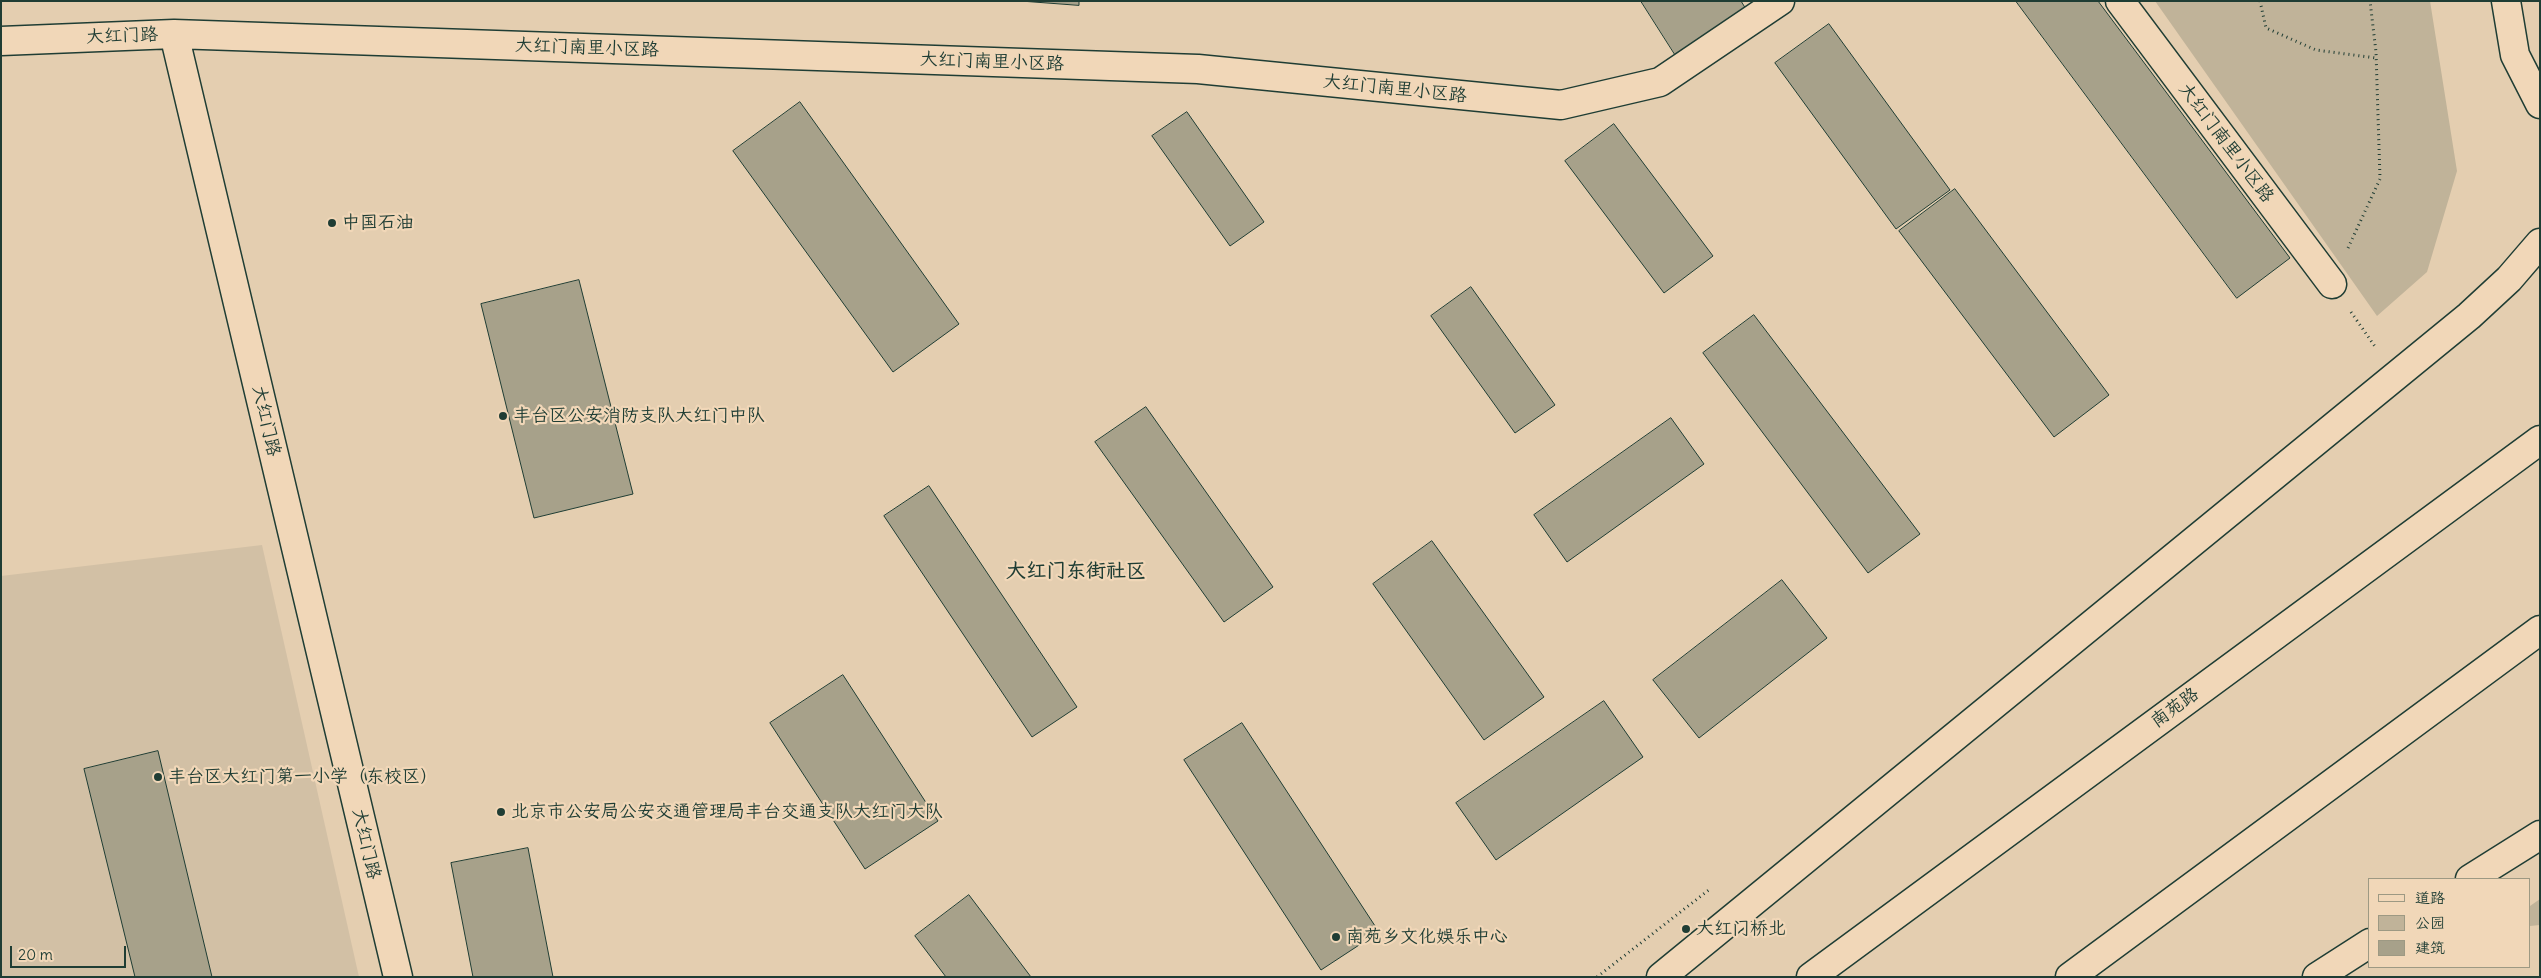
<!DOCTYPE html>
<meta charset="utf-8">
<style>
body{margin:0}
#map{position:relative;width:2541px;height:978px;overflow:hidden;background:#e4ceb0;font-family:Delius,"LXGW WenKai TC",sans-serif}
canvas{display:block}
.frame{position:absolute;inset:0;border:2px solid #1f3d34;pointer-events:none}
.legend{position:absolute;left:2368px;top:878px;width:162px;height:90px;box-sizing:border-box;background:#f1d7b8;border:1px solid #9d9983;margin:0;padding:6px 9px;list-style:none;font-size:15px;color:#1f3d34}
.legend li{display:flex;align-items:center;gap:10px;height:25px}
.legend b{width:25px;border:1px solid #9d9983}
.scale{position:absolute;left:10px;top:946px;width:116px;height:22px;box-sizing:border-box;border:2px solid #1f3d34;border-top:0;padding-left:6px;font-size:15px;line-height:18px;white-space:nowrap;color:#1f3d34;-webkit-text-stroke:4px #f1d7b8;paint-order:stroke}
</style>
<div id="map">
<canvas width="2541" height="978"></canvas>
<div class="frame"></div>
<ul class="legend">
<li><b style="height:6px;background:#f1d7b8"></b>道路</li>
<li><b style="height:14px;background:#c0b399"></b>公园</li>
<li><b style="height:14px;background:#a7a18a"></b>建筑</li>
</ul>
<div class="scale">20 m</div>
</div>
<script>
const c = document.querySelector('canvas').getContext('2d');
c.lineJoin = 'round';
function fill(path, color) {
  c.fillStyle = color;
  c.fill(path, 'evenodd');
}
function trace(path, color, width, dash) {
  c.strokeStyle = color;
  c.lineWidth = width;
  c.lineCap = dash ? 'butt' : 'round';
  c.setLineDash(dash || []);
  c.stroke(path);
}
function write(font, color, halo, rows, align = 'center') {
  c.font = font + ' Delius,"LXGW WenKai TC",sans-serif';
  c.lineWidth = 4.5;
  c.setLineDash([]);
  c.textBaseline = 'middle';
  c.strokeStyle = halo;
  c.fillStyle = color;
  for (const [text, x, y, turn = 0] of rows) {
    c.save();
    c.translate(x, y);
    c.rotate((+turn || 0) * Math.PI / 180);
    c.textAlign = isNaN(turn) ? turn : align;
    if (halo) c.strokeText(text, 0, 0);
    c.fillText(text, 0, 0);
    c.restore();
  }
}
fill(new Path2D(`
 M262,545L359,977H1V576Z`), '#d2c0a5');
fill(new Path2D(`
 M2155,1H2430L2457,171L2427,272L2377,316Z
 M2540,899V925L2530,926V906Z`), '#c0b399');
const building = new Path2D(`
 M1021,1H1079V5Z
 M1641,1H1741L1749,14L1678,59Z
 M2016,1H2098L2290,258L2237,298Z
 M1829,24L1950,190L1896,229L1775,63Z
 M800,102L959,324L893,372L733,151Z
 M1187,112L1264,222L1230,246L1152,136Z
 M1614,124L1713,256L1664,293L1565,161Z
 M1955,189L2109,395L2054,437L1899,231Z
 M579,280L633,494L534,518L481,304Z
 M1471,287L1555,405L1515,433L1431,316Z
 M1754,315L1920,534L1868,573L1703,353Z
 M1146,407L1273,587L1224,622L1095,442Z
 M1671,418L1704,464L1567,562L1534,515Z
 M929,486L1077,707L1032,737L884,516Z
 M1432,541L1544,697L1484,740L1373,584Z
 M1782,580L1827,638L1699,738L1653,680Z
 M843,675L938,821L865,869L770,723Z
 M1604,701L1643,757L1496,860L1456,803Z
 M1242,723L1379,932L1321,970L1184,760Z
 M158,751L212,977H135L84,769Z
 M528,848L553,977H473L451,863Z
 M969,895L1031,977H946L915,936Z`);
fill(building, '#a7a18a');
trace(building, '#1f3d34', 1);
const minor = new Path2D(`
 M2120,1L2332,284
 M174,34L1198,69L1561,105L1660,82L1780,1
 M1,41L174,34L398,977`);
const major = new Path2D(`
 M2506,1L2515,55L2540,104
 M2470,879L2540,835
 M1661,977L2469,316L2509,279L2540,243
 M2317,977L2370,943`);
const highway = new Path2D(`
 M1811,977L2540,440
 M2070,977L2540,630`);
trace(minor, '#1f3d34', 31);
trace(major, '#1f3d34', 31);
trace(highway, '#1f3d34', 31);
trace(new Path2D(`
 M2260,1L2266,28L2316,50L2376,58
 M2348,248L2380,179L2376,52L2370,1
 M2351,312L2376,348
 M1597,977L1710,889`), '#1f3d34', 3, [1, 4]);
trace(minor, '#f1d7b8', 28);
trace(major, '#f1d7b8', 28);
trace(highway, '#f1d7b8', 28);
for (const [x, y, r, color] of [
 [332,223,5,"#1f3d34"],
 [503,416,5,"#1f3d34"],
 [158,777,5,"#1f3d34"],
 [501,812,5,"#1f3d34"],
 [1686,929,5,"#1f3d34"],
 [1336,937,5,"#1f3d34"]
]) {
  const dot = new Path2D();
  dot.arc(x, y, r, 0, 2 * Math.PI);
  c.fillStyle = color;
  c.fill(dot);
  trace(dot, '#f1d7b8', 2);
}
write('18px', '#1f3d34', '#f1d7b8', [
 ["大红门路",122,36,-2],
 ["大红门南里小区路",587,48,2],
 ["大红门南里小区路",992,62,2],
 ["大红门南里小区路",1395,89,6],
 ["大红门南里小区路",2226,143,53],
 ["大红门路",266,421,77],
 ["南苑路",2175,708,-36],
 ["大红门路",366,844,77]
]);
write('18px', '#1f3d34', '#f1d7b8', [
 ["中国石油",342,223],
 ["丰台区公安消防支队大红门中队",513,416],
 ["丰台区大红门第一小学（东校区）",168,777],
 ["北京市公安局公安交通管理局丰台交通支队大红门大队",511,812],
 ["大红门桥北",1696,929],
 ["南苑乡文化娱乐中心",1346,937]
], 'left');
write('bold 20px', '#1f3d34', '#f1d7b8', [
 ["大红门东街社区",1076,571]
]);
</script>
